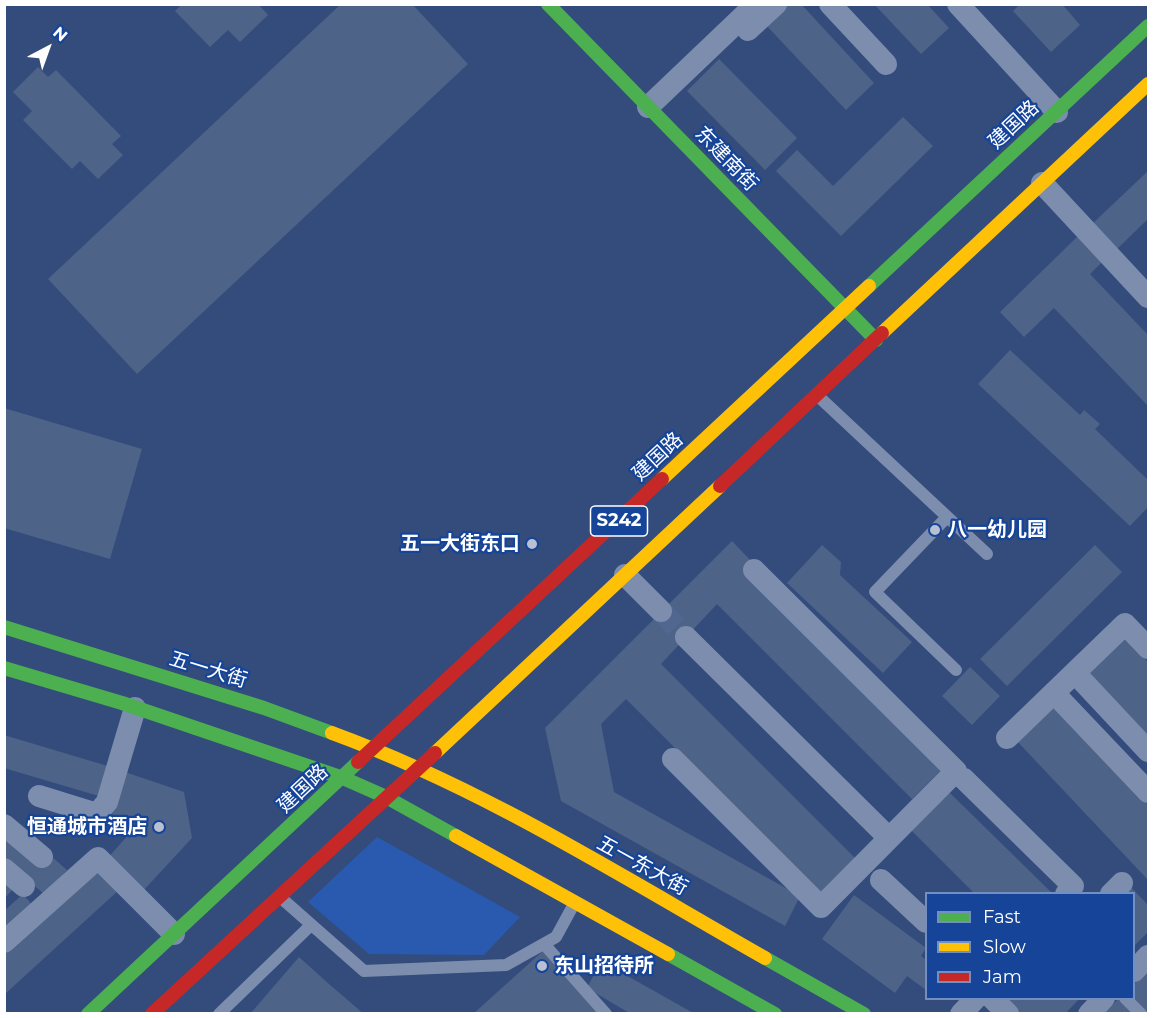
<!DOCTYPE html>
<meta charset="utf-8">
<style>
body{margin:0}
#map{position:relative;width:1153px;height:1018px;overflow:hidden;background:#334c7b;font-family:Montserrat,sans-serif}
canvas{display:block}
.frame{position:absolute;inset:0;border:6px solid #fff;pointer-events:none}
.legend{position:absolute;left:925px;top:892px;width:210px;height:108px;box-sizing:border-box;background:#154499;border:2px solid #738fc2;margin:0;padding:8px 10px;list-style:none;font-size:18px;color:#fff}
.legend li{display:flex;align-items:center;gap:12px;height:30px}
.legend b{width:30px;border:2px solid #738fc2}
.north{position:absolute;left:18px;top:18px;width:60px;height:60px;-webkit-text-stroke:4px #154499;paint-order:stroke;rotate:41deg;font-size:16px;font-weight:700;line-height:24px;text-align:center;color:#fff}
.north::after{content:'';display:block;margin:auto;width:21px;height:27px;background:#fff;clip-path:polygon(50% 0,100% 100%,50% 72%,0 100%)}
</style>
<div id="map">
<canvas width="1153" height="1018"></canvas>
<div class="frame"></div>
<ul class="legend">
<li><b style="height:8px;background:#4caf50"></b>Fast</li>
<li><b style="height:8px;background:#ffc107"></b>Slow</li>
<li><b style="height:8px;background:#c62828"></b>Jam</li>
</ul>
<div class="north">N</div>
</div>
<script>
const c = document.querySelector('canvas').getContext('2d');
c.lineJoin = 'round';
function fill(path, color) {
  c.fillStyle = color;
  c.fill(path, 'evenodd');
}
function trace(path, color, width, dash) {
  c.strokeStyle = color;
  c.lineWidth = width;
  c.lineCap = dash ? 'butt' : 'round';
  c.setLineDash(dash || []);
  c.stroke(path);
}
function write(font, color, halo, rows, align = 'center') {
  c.font = font + ' Montserrat,"Noto Sans SC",sans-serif';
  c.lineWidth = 4.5;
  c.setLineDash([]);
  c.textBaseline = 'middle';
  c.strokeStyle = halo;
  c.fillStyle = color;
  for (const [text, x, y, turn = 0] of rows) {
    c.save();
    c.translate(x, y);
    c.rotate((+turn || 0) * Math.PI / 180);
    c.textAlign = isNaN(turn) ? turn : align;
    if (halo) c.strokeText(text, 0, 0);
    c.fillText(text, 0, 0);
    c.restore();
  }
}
fill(new Path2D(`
 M377,837L520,917L484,955L369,954L308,902Z`), '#295aaf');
fill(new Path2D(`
 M182,4H258L268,15L240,42L228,30L210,47L175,11Z
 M341,4H412L468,64L137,374L48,279Z
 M782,4H801L874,83L846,110L763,22Z
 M874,4H927L949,28L921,54Z
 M1020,4H1062L1080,25L1051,52L1013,11Z
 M719,59L797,138L765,170L687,91Z
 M38,67L48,77L56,70L121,136L112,144L123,155L98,179L80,161L72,169L23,120L32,111L13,92Z
 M903,117L933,146L841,236L776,171L797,150L833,186Z
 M1148,171V219L1116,250L1092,224Z
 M1078,236L1103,261L1090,274L1148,335V406L1054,308L1024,337L1000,312Z
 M1010,350L1080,415L1084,410L1100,424L1095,429L1148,480V507L1130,526L978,384Z
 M4,408L142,449L110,559L4,528Z
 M732,541L946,765L912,799L717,604L661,664L860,863L825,898L626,699L601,724L614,792L800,896L785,926L561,801L545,728Z
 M822,545L841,562L840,575L912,642L883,673L787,583Z
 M1095,545L1122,572L1007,686L980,659Z
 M1124,636L1148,662V737L1086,671Z
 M970,667L1000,696L972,725L942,696Z
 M1052,703L1148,805V880L1015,739Z
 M4,735L111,767L102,797L4,768Z
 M122,771L184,792L192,838L142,892L106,860L129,834L125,821L112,814Z
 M949,792L1053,894H975L911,830Z
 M4,831L51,856L67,870L45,895L4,859Z
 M98,865L120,889L5,994V950Z
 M4,878L15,887L4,899Z
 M1128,884L1148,905V932L1134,946V894H1118Z
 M23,894L33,906L4,931V911Z
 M854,895L926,948L921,956L926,960V990L907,976L895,993L822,939Z
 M544,950L601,1014H473Z
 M299,957L329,984L364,1014H250Z
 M601,961L695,1014H631L587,988Z
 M1148,969V1014H1104L1119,998H1134V984Z
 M998,998H1080L1065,1014H1015Z`), '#4e6388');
trace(new Path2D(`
 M661,611L686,637`), '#52678f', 22, [22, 11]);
trace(new Path2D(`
 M818,396L987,554
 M947,517L875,592L956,670
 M280,897L364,971L506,965L556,937L574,904
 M544,944L606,1014
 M1125,998L1141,1014
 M219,1014L311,925`), '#7d8dad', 12);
trace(new Path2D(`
 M830,4L886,64
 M958,4L1057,112
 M748,30L776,4
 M648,107L756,4
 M1042,183L1148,297
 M625,575L661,611
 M686,637L889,838
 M1075,673L1148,751
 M1054,693L1148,792
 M1007,738L1125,624L1148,648
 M673,759L821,907L956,771L754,570
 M964,779L1073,886L1066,894
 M39,796L97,814L107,802L135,708
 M4,825L42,857
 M4,869L24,886
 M881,880L926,922
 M1111,894L1122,883
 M4,942L98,858L174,934
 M1134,971L1148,956
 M992,998L1008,1014
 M961,1014L976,998
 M1089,1014L1104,998`), '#7d8dad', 22);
trace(new Path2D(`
 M548,4L876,340
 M869,286L1148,26
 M4,627L264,708L332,733
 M4,668L122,703L343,778L386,797L456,836
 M668,954L775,1014
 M765,958L864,1014
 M88,1014L358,762`), '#4caf50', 14);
trace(new Path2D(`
 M882,333L1148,84
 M662,479L869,286
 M332,733C485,789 624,878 765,958
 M435,753L720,486
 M456,836L668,954`), '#ffc107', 14);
trace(new Path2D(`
 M720,486L882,333
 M358,762L662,479
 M152,1014L435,753`), '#c62828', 14);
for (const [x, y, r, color] of [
 [935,530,6,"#b8c0d1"],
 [532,544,6,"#b8c0d1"],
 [159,827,6,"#b8c0d1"],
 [542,966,6,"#b8c0d1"]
]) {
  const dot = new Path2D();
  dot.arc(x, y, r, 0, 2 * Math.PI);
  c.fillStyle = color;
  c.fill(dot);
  trace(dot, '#154499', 2);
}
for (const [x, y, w] of [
 [619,521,57]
]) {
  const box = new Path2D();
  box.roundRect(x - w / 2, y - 15, w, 30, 4.5);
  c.fillStyle = '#154499';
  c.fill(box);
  trace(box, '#fff', 1.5);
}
write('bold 18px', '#fff', null, [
 ["S242",619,521]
]);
write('20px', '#fff', '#154499', [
 ["建国路",1014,125,-43],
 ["东建南街",726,159,46],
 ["建国路",658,457,-43],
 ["五一大街",208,670,17],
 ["建国路",303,789,-43],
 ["五一东大街",642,866,29]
]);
write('bold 20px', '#fff', '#154499', [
 ["八一幼儿园",947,530],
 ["五一大街东口",520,544,"right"],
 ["恒通城市酒店",147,827,"right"],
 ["东山招待所",554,966]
], 'left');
</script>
